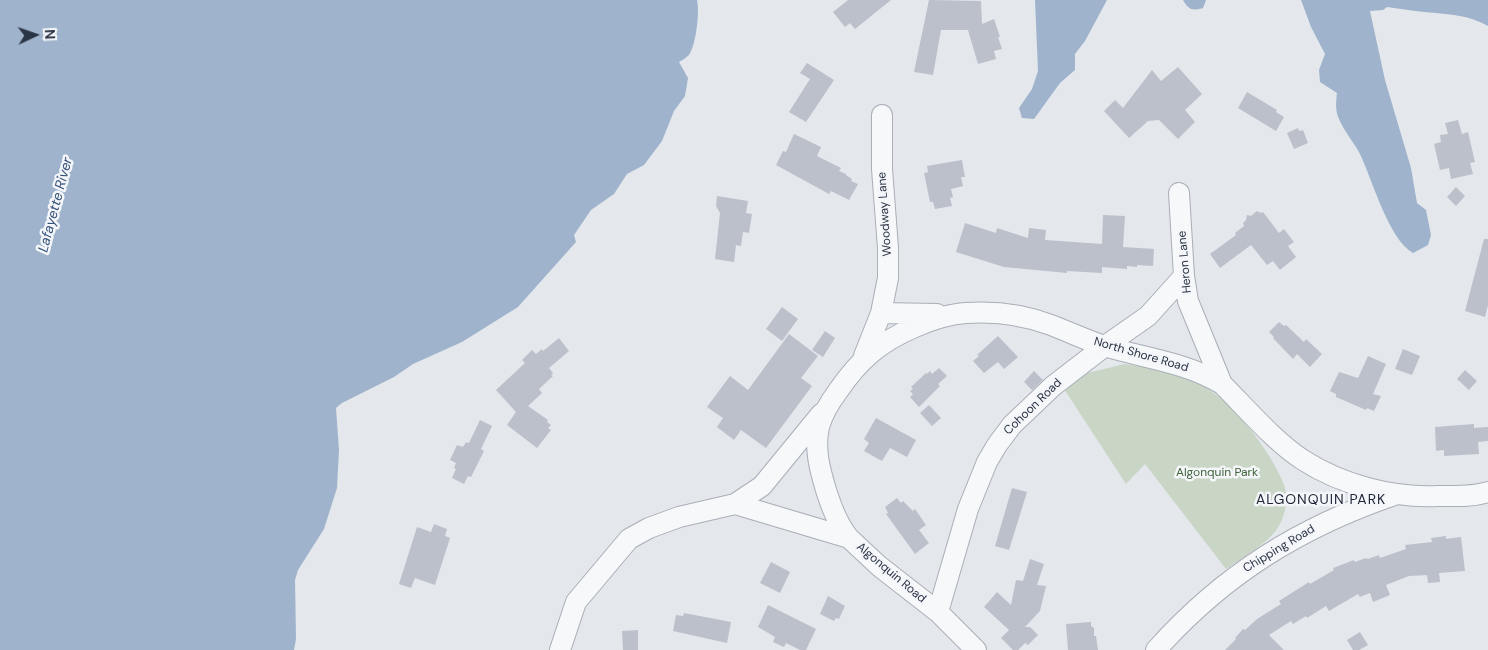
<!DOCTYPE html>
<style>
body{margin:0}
#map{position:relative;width:1488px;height:650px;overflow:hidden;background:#e4e7ec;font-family:"DM Sans",sans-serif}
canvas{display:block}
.north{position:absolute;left:10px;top:10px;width:50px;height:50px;-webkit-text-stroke:4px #f4f6f9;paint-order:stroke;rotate:87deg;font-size:14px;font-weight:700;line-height:20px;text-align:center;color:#2b3445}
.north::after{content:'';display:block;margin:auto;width:18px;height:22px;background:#2b3445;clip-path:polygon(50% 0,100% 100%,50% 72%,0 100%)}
</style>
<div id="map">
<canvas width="1488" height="650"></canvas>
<div class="north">N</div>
</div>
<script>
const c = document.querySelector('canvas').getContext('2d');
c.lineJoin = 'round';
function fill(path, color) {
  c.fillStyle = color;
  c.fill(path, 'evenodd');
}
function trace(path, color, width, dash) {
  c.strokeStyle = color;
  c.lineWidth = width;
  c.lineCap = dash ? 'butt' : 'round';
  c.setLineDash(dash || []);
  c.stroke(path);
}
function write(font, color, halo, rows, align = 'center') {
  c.font = font + ' "DM Sans",sans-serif';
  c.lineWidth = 5;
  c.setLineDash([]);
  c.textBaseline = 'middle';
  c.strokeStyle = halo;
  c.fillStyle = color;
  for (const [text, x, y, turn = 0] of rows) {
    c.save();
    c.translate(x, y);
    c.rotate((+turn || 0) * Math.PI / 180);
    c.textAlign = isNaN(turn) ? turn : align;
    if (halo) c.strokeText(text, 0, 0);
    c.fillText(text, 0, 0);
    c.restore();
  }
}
fill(new Path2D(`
 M1125,364C1149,368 1178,372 1199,383C1232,401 1271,451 1284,485C1289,498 1285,518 1277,529C1267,544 1241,558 1226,569L1145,464L1126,484L1064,389L1087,373Z`), '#c9d6c5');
fill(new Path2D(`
 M0,0H697C700,12 696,45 689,55C686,58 682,60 679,62L688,78L685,96L674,111L662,141L644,165L627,174L614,194L591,210L574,235L576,242L518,307L462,342L413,364L394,377L342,403L336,408L339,450L337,488L324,529L298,570L295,580L296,639L294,650H0Z
 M1035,0H1107L1085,41L1075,54V70L1060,83L1034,119L1022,118L1019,108L1032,89L1038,71Z
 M1183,0H1206L1203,8C1192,11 1189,10 1183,0Z
 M1301,0H1488V26C1465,13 1440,14 1415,11C1406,10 1396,8 1387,7L1383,10L1370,11L1385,80L1411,168L1417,203L1426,210L1431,235L1428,245L1413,253C1388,239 1372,178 1359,152C1353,141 1344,131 1339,119C1335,110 1336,102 1337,93L1320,82L1319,70L1325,54L1311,27Z`), '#9fb4cc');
fill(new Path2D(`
 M848,0H891L855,29L850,23L845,27L833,12Z
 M929,0L981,1L982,24L994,19L1000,37H998L1002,49L994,51L996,59L978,64L968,30H941L933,75L914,72Z
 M807,63L834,80L806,122L789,112L810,79L800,73Z
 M1178,67L1202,94L1185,110L1195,122L1178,139L1159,120L1148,121L1129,138L1104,111L1115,100L1123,108L1152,70L1161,81Z
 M1247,92L1277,110L1276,112L1284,117L1276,131L1238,108Z
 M1458,120L1462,134L1468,132L1475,162L1470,163L1473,174L1451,179L1449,168L1440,170L1434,144L1441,142L1440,135L1448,134L1445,123Z
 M1298,128L1299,131L1303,130L1308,143L1294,149L1287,133Z
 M794,134L821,147L817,156L841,168L839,171L846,174V175L852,179L851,181L858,184L849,200L831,191L829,194L776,165L783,151L786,152Z
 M962,160L965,177H961L963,186L951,189L953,197L950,198L952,206L935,209L933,202H930L924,173L928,172L927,166Z
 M1456,187L1465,196L1456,206L1447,197Z
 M717,196L748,201L746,213L752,214L749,233L743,232L741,246L736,245L734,262L715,259L720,213L716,206Z
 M1257,211L1261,213L1263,212L1279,233L1284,229L1294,242L1288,246L1296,257L1280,270L1273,261L1267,265L1251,245L1220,268L1210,254L1236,235L1235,233L1244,226L1243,223L1246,220L1247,215L1251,216Z
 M1103,215L1125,216L1123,247L1154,249L1153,266L1137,265V267L1127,266V269L1102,267V273L1067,271V273L1004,267L956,252L965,223L996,233L997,228L1028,238L1029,228L1046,230L1045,240L1102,244Z
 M1484,239H1488V305L1485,317L1465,311Z
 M782,307L798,319L782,341L766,329Z
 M1279,322L1284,326L1286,325L1304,342L1306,339L1322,354L1310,367L1297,354L1293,359L1273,338L1274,337L1269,332Z
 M825,331L835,338L823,357L812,350Z
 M789,334L818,356L801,378L812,386L766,448L741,430L734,440L717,427L723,418L707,407L730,376L748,390Z
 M998,336L1018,357L1004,369L998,362L984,373L973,361L979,356L977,355Z
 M559,338L569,351L549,368L553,373L551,375L553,376L539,389L542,393L528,406L548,420L547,422L551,425L548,428L551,430L537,448L507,425L516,412L496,390L525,363L522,360L532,350L536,354L542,349L543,351Z
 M1403,349L1420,356L1412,375L1395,369Z
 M1368,356L1386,364L1373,394L1381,396L1374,411L1367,408L1366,410L1336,397V394L1330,391L1339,372L1358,378Z
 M939,368L947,376L938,384L940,386L919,407L910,397L913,394L910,391L913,389L911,387L926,373L927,374L930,371L932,374Z
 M1465,370L1477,381L1469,390L1457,379Z
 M1034,371L1043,380L1032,390L1024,382Z
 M929,405L941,418L932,426L920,413Z
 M876,418L916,440L907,457L890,448L882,461L864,451L869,443L864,439Z
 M480,420L492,426L481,449L484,451L471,477L468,476L464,484L452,478L456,469L454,468L456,463L450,460L457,445L463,447L466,442L469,443Z
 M1474,424V428L1488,427V441L1478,442L1479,454L1444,456V450L1436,451L1435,427Z
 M1012,488L1027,492L1009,550L995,546Z
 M897,498L901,503L903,501L913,511L915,509L926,525L919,530L929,543L915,554L886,514L888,513L885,507Z
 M434,524L447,529L445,536L450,538L435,585L415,578L411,588L399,584L417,527L431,532Z
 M1446,536V539L1461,537L1465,571L1439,573L1440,582L1428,583L1427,575L1409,576L1386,585L1390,595L1373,602L1370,593L1360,597L1358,594L1329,611L1326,606L1307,618L1306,616L1293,624L1291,621L1269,635L1284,650H1225L1236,639L1235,638L1243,629L1245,630L1257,619L1281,604L1279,601L1309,582L1310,584L1334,570L1333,568L1354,560L1355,562L1366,558L1368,559L1379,555L1380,558L1406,549L1405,545L1432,542L1431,538Z
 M1030,559L1044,564L1037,585L1046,586L1040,611L1025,627H1030L1038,635L1028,645L1025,643L1018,650H1013L1001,638L1009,630L984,607L997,592L1011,605L1016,580L1023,581Z
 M771,562L790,572L780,593L760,583Z
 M828,596L845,606L839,619L836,618L834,621L820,614Z
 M768,605L816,629L806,650H800L786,643L784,647L773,642L775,637L758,627Z
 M684,613L731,622L727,643L673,631L676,615L683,616Z
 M1091,622V626L1094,628V636H1096L1098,650H1068L1066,624Z
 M638,630V650H623L622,631Z
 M1360,632L1368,645L1359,650H1353L1347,640Z`), '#bbc0ca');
const minor = new Path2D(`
 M1179,193L1184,276L1188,301L1222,384
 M881,313L937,314
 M864,356L881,313L888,278V248L882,169V115
 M735,504L849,538L879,566L938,612L976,650
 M849,538C838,525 831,506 826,490C820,470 814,449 819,427C823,413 829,403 838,391C860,359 880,342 915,327C931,320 948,314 966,313C994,311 1025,315 1051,325C1069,332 1086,340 1104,346C1144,358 1185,362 1222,384C1246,408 1275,442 1303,460C1342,485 1392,498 1438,496C1454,496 1473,497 1488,492
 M938,612L968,509L987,462L997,445L1012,425L1053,386L1105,346L1148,316L1184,276
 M560,650L576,602L629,539L649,528L679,517L735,504L762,486L821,414
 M1156,650C1224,574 1300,527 1397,494`);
trace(minor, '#a9aeb7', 22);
trace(minor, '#f7f8fa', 20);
write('12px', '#2b3445', '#f4f6f9', [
 ["Woodway Lane",885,214,-94],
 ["Heron Lane",1185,262,-95],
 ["North Shore Road",1141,355,16],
 ["Cohoon Road",1033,407,-44],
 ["Chipping Road",1279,549,-31],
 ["Algonquin Road",891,573,40]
]);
write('12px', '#3f6138', '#f4f6f9', [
 ["Algonquin Park",1217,473]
]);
write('italic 14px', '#34527a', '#f4f6f9', [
 ["Lafayette River",56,205,-75]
]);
c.letterSpacing = '1px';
write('14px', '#1d2536', '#f4f6f9', [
 ["ALGONQUIN PARK",1321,500]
]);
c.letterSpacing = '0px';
</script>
